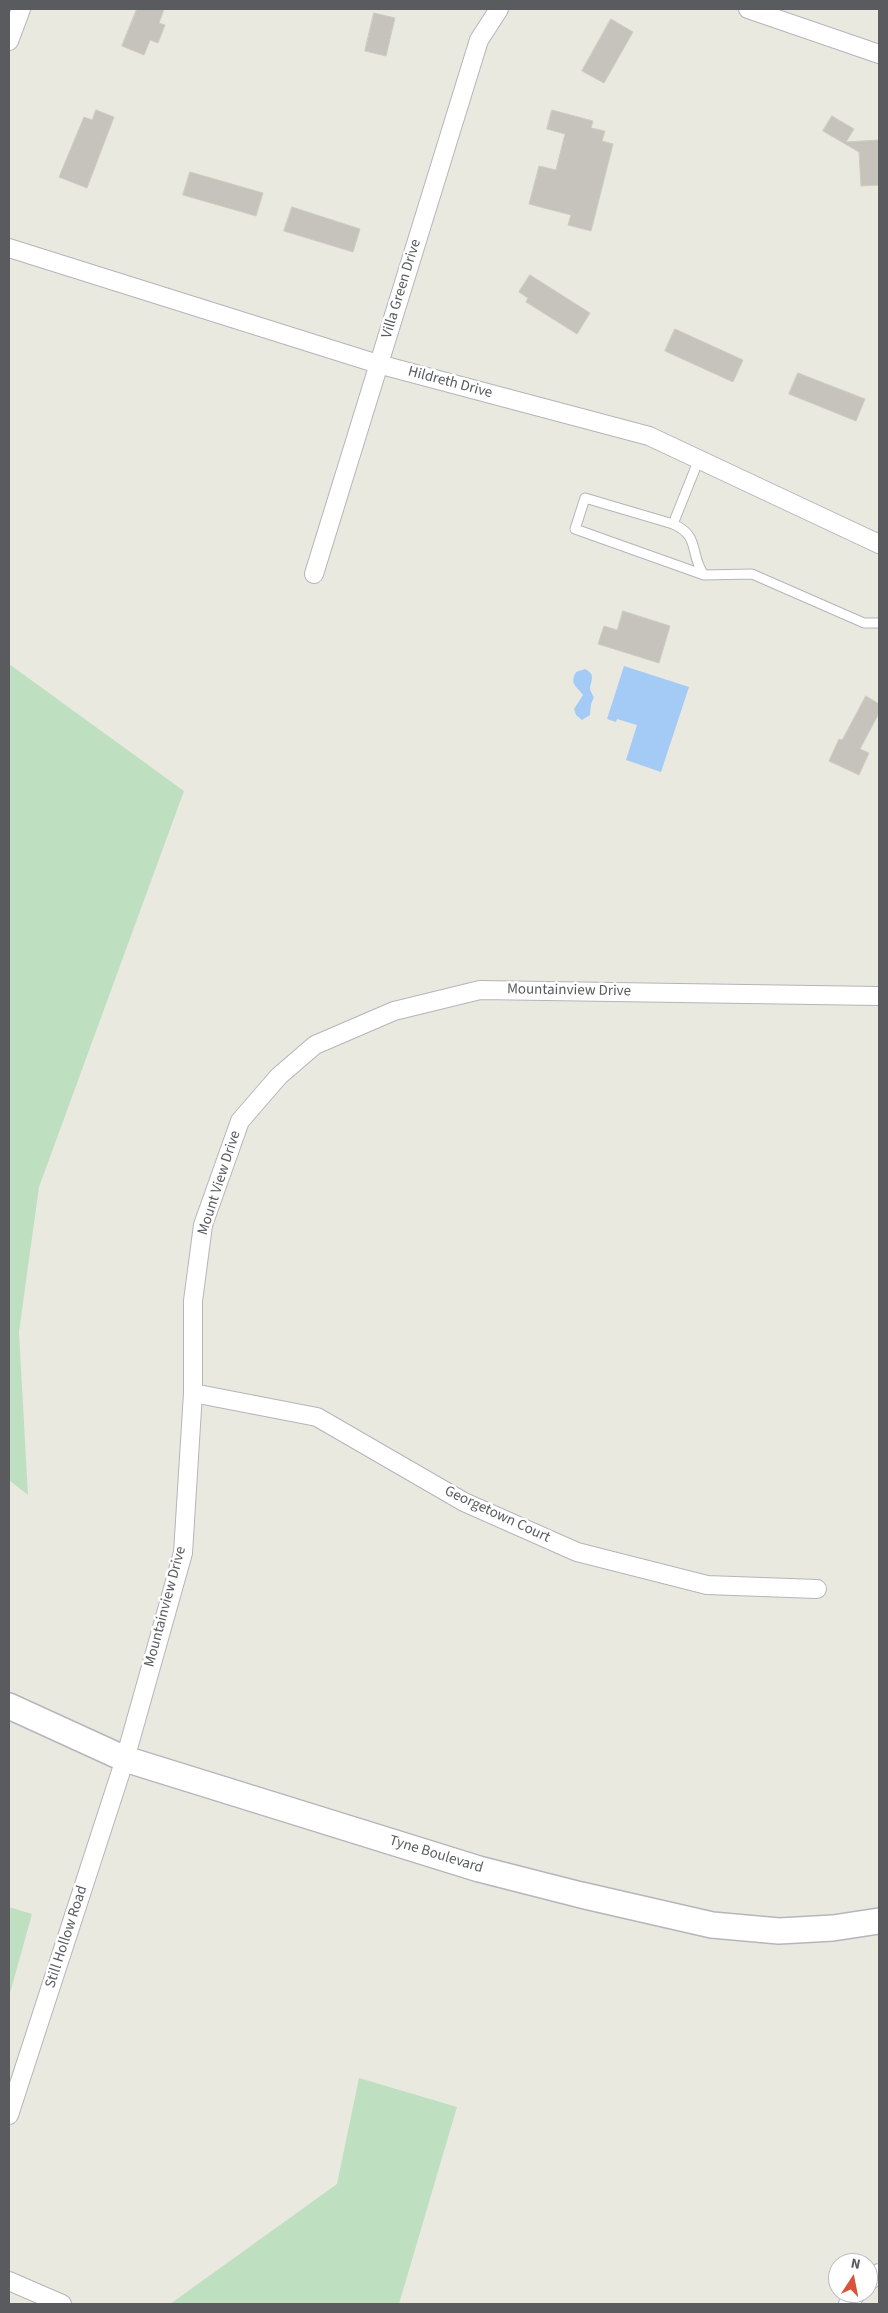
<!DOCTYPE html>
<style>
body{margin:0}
#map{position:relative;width:888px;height:2313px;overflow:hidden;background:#eae9e0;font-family:"Source Sans 3",sans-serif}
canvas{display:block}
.frame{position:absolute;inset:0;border:10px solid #595b5f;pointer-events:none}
.north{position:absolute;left:828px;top:2253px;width:50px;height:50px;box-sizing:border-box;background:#fff;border:1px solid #bdbdbf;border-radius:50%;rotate:11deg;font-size:14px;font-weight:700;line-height:20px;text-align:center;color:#595b5f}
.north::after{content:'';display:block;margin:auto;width:18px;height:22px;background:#d75339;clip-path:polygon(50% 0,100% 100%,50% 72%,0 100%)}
</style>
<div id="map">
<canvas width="888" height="2313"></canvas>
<div class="frame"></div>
<div class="north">N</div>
</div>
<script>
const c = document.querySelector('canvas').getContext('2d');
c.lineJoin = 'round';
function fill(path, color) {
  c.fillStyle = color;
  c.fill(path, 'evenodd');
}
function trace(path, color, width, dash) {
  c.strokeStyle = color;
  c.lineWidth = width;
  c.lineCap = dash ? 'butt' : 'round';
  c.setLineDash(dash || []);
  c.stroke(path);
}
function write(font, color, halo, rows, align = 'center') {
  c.font = font + ' "Source Sans 3",sans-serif';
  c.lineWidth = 5;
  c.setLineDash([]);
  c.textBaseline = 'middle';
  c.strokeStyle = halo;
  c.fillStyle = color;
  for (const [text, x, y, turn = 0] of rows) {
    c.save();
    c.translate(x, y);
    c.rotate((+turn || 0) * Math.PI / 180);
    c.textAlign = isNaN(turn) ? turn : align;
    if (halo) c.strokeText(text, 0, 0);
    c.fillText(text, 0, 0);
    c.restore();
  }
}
fill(new Path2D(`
 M9,664L184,791L39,1187L19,1332L28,1495L9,1480Z
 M9,1907L32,1914L9,1997Z
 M359,2078L457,2107L399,2304H170L337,2184Z`), '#bee0c1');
fill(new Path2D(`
 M624,666L689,687L661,772L626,760L637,725L617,719L616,722L607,719Z
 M585,669C596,674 591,680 590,689C590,690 593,696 594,697L591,704L590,715L582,720L576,715L574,709L583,695C577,686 569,685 576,672Z`), '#a4cbf6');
const building = new Path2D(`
 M137,9H164L159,23L165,25L158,43L150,40L144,55L122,46Z
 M374,13L395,18L386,56L365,51Z
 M611,19L633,32L604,83L582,71Z
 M96,110L114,117L87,188L59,177L84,117L92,120Z
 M552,110L593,121L591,128L605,131L602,141L613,144L591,231L568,225L571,215L529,204L539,166L556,170L565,134L547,129Z
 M832,116L854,129L846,142L879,140V185L861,186L859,152L823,131Z
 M190,172L263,193L256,216L183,195Z
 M292,207L360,229L353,252L284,231Z
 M530,275L590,313L577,334L526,302L528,298L519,292Z
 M675,329L743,360L733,382L665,351Z
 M798,373L865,399L856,421L789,394Z
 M623,611L670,626L659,663L598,644L604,626L617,630Z
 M866,696L879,704V713L860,749L869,753L859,775L829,761L839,739L842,740Z`);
fill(building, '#c6c3bc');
trace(building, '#cecbbf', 1);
const lane = new Path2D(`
 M699,459L673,524L585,498L575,529L704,575L752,574L864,623H879
 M673,524C701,536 689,554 704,575`);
const street = new Path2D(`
 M748,9L879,54
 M9,41L21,9
 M9,248L378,364L649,436L879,544
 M314,574L479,40L499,9
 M193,1393L317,1417L464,1502L577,1552L707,1585L817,1589
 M9,2115L125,1759L183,1553L193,1393V1301L203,1225L240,1121L279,1076L315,1045L394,1011L480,990L879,996
 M9,2281L62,2304
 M868,2282L879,2273
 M848,2304L857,2293`);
const secondary = new Path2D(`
 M9,1706L125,1759L479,1869L581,1895L712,1925L779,1931L833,1928L879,1921`);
trace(lane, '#b3b5b9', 11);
trace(street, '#b3b5b9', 20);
trace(secondary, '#b4b6bb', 28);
trace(lane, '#fff', 9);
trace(street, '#fff', 18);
trace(secondary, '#fff', 25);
write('15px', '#595b5f', '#fff', [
 ["Villa Green Drive",402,289,-73],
 ["Hildreth Drive",450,383,15],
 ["Mountainview Drive",569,991,1],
 ["Mount View Drive",220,1183,-72],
 ["Georgetown Court",497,1515,25],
 ["Mountainview Drive",166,1607,-75],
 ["Tyne Boulevard",436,1855,17],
 ["Still Hollow Road",67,1937,-72]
]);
</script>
